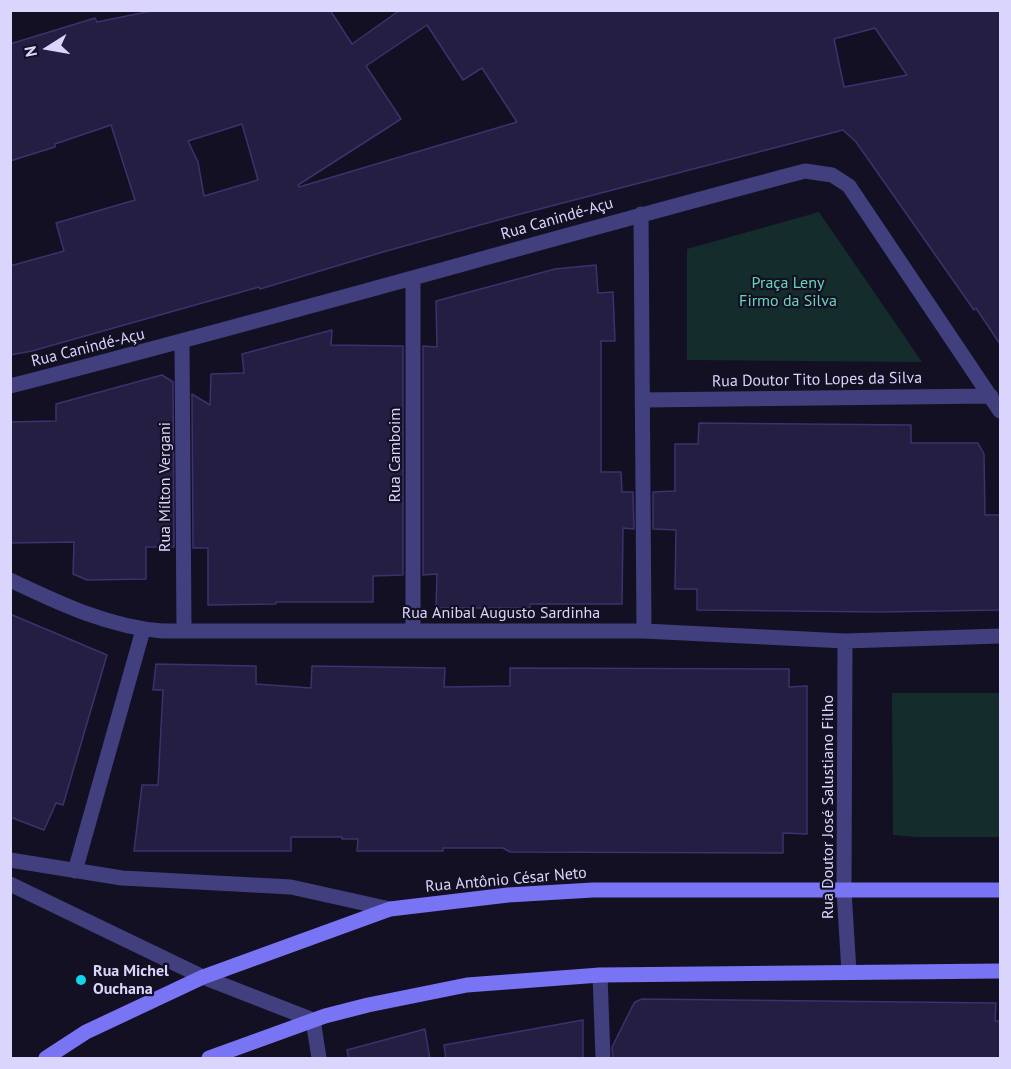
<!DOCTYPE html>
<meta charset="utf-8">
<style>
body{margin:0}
#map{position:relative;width:1011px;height:1069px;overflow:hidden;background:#131023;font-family:"PT Sans",sans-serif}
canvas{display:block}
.frame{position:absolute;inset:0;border:12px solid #dad5fc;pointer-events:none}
.north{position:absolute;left:18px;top:18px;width:60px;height:60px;-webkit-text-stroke:4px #131023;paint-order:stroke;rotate:259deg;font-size:16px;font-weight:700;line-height:24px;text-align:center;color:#dad5fc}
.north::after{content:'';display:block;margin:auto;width:21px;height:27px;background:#dad5fc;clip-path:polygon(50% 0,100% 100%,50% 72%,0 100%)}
</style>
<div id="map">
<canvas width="1011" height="1069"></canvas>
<div class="frame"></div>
<div class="north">N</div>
</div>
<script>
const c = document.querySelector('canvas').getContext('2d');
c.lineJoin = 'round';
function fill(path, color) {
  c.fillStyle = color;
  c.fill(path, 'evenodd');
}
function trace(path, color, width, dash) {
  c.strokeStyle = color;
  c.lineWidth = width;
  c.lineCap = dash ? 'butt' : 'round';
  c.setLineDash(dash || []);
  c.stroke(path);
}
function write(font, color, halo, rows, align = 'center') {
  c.font = font + ' "PT Sans",sans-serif';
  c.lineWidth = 4.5;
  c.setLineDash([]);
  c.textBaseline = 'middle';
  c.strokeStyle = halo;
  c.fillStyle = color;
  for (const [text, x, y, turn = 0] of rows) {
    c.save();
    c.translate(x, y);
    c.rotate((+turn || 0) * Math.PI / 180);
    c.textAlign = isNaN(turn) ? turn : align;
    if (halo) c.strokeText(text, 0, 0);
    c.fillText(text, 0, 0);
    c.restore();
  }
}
fill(new Path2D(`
 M819,212L922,362L687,360V249Z
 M892,693H1000V837H917L893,835Z`), '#142d2c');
const building = new Path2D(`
 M156,10H330L352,44L400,10H1000V344L976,308L974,310L856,142L843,130L509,217L383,252L260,289L259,287L32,351L10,355V266L64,251L56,223L135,200L111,125L55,144V147L10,161V44L95,18L97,22ZM427,25L463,80L482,68L517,122L299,187L298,185L401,119L366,66ZM875,28L907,75L844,87L834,39ZM242,124L258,180L204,196L198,162L188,141Z
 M596,265L598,293L613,292L615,341H601V472H621L622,492H633L634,529L623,528L622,604H530V608H436L437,574L423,575V346L437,347L436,301L555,269Z
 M332,330L331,345L403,346V575L373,576V602H276V604L208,605V548H193L192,394L210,405L211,374L244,373L242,354Z
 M162,375L173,382L174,547H146V579L87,580L73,574L74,542L10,543V422L56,421V404Z
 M699,423L911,425V443H978L984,454L985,515H1000V610L881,612L697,610V589H675L676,530L653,529V492L675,491V444H698Z
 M10,614L107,655L63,805L56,803L44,830L10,817Z
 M156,664L256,666V684L311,688L312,666L445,668L444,687L510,686V668L789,669V687L807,686V834L783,833V853L510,852L503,848H443V851H357L358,839H342V837H291V851H134L142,785H158L163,690H153Z
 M642,999L996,1003L995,1021H1000V1059H613L612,1047L632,1007L635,1002Z
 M583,1020V1059H446L444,1045Z
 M425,1029L430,1059H349L347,1050Z`);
fill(building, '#251e43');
trace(building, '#3e316d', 1.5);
trace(new Path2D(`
 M641,214L644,631
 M413,278V631
 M182,343L184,631
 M10,386C276,318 540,241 805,171L832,175L849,186L1000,411
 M642,400L991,396
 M10,580C59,603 108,627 162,631H644L845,641L1000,636
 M845,641L844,891L849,972
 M10,860L122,878L291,887L390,909
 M75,871L143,630
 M10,884L203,977L313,1020L319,1058
 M600,975L603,1058`), '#423f7e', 15);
trace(new Path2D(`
 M46,1058L86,1032L203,977L390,909L508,895L593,890H1000
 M209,1058L325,1016L368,1005L467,985L600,975L1000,971`), '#7874f4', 15);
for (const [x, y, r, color] of [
 [81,980,6,"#12d4eb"]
]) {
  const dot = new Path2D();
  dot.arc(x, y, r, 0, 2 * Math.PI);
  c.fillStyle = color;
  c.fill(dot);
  trace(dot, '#131023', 2);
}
write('16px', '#dad5fc', '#131023', [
 ["Rua Canindé-Açu",557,219,-16],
 ["Rua Canindé-Açu",88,348,-14],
 ["Rua Doutor Tito Lopes da Silva",817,380,-1],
 ["Rua Camboim",395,455,-90],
 ["Rua Mílton Vergani",165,487,-90],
 ["Rua Anibal Augusto Sardinha",501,613],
 ["Rua Doutor José Salustiano Filho",828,807,-90],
 ["Rua Antônio César Neto",506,880,-5]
]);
write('16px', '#67d7bb', '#131023', [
 ["Praça Leny",788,283],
 ["Firmo da Silva",788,301]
]);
write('bold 16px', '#dad5fc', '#131023', [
 ["Rua Michel",93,971],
 ["Ouchana",93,989]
], 'left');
</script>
